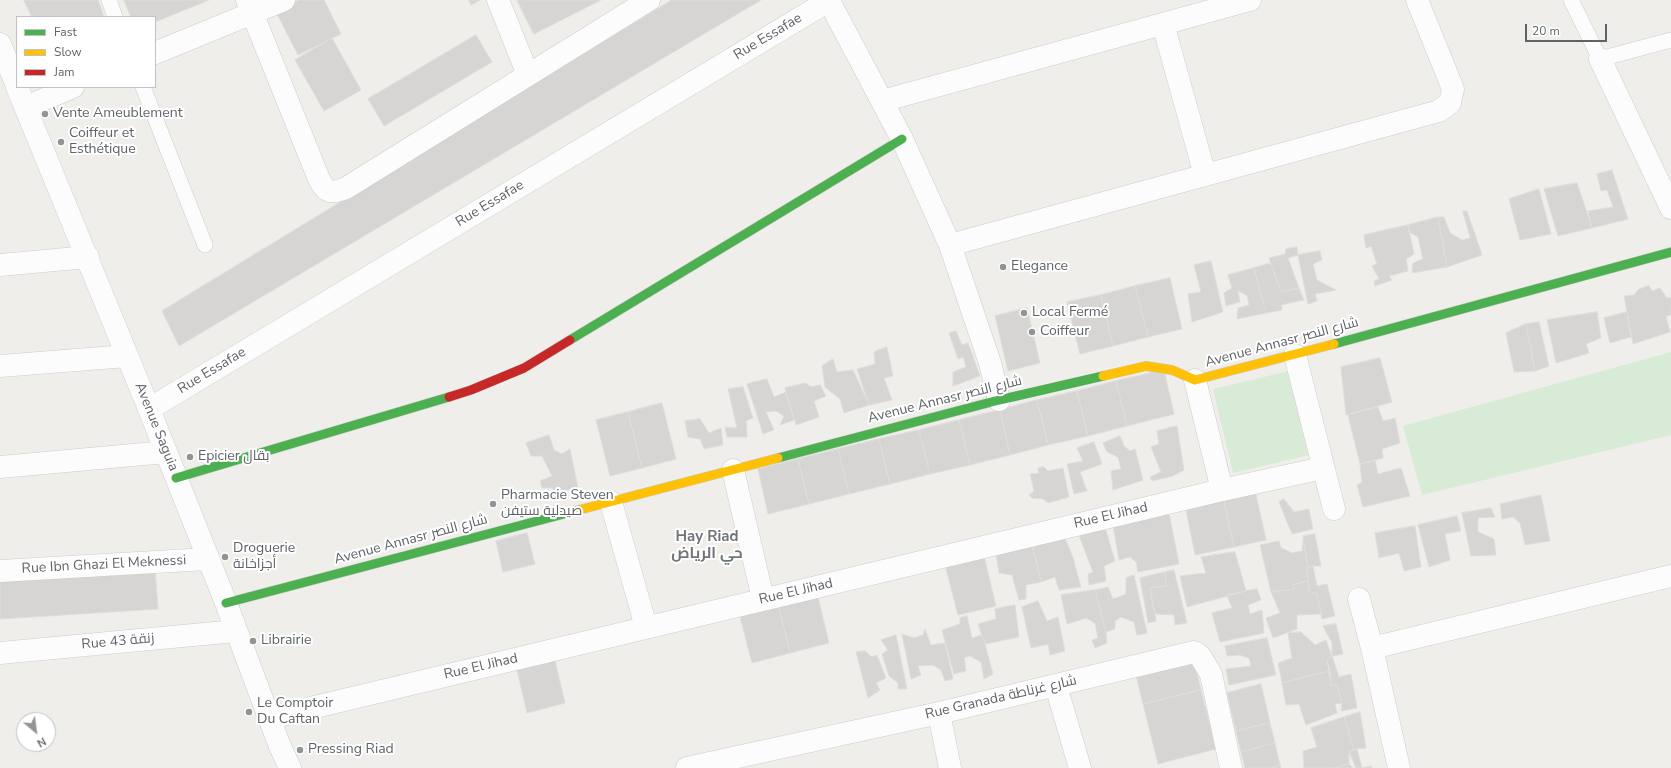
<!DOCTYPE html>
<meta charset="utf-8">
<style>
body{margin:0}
#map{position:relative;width:1671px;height:768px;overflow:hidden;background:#efeeea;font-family:"Nunito Sans",sans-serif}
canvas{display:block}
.legend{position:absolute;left:16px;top:16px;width:140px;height:72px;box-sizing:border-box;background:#fff;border:1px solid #bfc1c3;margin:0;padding:5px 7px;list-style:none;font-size:12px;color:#5f6368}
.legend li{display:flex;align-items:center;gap:8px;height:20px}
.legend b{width:20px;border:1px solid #bfc1c3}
.north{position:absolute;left:16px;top:712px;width:40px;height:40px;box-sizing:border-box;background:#fff;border:1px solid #bfc1c3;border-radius:50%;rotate:151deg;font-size:11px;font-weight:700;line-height:16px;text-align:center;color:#5f6368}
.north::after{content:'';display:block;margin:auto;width:14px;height:18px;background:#919496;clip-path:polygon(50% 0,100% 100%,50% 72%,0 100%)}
.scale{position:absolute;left:1525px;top:24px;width:82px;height:18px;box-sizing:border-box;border:2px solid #5f6368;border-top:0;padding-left:5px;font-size:12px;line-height:14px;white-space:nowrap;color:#5f6368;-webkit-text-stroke:3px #fff;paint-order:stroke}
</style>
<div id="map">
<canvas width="1671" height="768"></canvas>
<ul class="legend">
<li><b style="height:5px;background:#4caf50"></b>Fast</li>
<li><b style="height:5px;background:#ffc107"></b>Slow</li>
<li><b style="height:5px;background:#c62828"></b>Jam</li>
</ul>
<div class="north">N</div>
<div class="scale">20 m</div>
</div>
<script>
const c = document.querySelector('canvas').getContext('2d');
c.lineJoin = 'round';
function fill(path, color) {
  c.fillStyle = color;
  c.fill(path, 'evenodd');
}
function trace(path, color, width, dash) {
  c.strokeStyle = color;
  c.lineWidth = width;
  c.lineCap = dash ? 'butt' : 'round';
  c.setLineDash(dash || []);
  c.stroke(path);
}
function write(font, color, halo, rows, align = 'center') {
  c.font = font + ' "Nunito Sans",Cairo,sans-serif';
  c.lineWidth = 4;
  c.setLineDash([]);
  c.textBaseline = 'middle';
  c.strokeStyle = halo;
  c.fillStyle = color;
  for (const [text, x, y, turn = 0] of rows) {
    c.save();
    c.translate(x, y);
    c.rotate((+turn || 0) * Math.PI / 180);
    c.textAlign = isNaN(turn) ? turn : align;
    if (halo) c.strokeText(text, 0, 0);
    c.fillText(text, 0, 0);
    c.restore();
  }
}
fill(new Path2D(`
 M1671,352V435L1422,495L1403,426Z
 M1289,371L1309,455L1233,473L1213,389Z`), '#d8ebd6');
const building = new Path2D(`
 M24,0H98L104,17H32Z
 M124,0H209L155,22V17H131Z
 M299,0H324L341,34L298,55L276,12Z
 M469,0H480L471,5Z
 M517,0H601L534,34Z
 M672,0H761L179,346L162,311Z
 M476,35L492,62L384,126L368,99Z
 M332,38L361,90L324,111L295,60Z
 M1612,170L1628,219L1592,228L1588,211L1613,207L1607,190L1601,191L1597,174Z
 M1577,183L1592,228L1558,236L1544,189Z
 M1539,189L1551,234L1520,240L1509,199Z
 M1463,211H1467L1482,255L1447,267L1438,217H1444L1450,233L1462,240L1470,238Z
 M1438,217L1447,267L1412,273L1413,263L1423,259L1418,237L1409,232L1408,225Z
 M1408,225L1414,254L1406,259L1408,271L1389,276L1392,280L1375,286L1374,281L1379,279L1372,266L1377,264L1371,246L1366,248L1364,235Z
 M1297,247L1298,255L1288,258L1299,288L1281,292L1269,258L1285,254L1286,249Z
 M1320,251L1322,260L1313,264L1317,280L1336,290L1315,294L1317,301L1308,304L1298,255Z
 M1211,261L1223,312L1192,322L1188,294L1201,292L1194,265Z
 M1271,263L1281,292L1299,288L1304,300L1281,305L1282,310L1266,313L1254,268Z
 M1254,268L1266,313L1237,319L1238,308L1249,305L1247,295L1238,291L1240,302L1226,306L1224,293L1232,288L1228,275Z
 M1170,278L1182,329L1148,337L1135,286Z
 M1135,286L1148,337L1113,346L1101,295Z
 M1649,286L1652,291L1660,288L1666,297L1671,298V315L1666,316L1670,332L1633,344L1624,296L1634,295L1639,289Z
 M1101,295L1113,346L1080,354L1067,302Z
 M1027,308L1040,363L1008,371L995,316Z
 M1597,312L1601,338L1586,344L1589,353L1556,363L1547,320Z
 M1627,312L1631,337L1610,343L1604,318Z
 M1539,322L1549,366L1535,371L1526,324Z
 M1526,324L1535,371L1514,372L1506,333Z
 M956,331L962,345L968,343L980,376L953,386V372L966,367L963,357L958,359L949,333Z
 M887,347L893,376L884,378L892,400L869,405L857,369L875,364L874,352Z
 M1380,358L1392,402L1346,415L1341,367Z
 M833,359L837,372L853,370L869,405L844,413L840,399L825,387L822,366Z
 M1164,370L1174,414L1127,426L1116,381Z
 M767,379L774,397L786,392L794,420L780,425L784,416L776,411L766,412L774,430L763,434L747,384Z
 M1116,381L1127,426L1088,436L1077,391Z
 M806,383L811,387L820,385L826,396L814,401L819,417L796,425L785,388Z
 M743,387L753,418L746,421L747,437H727L725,427L737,428L728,389Z
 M1077,391L1088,436L1048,445L1037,400Z
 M1037,400L1048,445L1010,455L1000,410Z
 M662,403L676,459L642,468L628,412Z
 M1378,407L1383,421L1395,418L1400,443L1382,449L1383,458L1360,464L1348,415Z
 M1000,410L1010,455L970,465L959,420Z
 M628,412L642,468L610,476L596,420Z
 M700,419L709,433L721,428L723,445L704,449L700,439L688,437L685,421Z
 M959,420L970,465L930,474L919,430Z
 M1177,426L1184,470L1173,476L1152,481L1150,477L1161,472L1151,447L1159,444L1157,431Z
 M919,430L930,474L890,484L879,439Z
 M549,435L554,450L562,454L570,449L578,487L555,493L552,488H542L540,481L552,476L542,456H531L526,443Z
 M1120,436L1124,446L1130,451L1135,449L1143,480L1113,490L1111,471L1121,469L1118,457L1107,452L1103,443Z
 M879,439L890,484L849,494L838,449Z
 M1094,442L1102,464L1080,472L1087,491L1074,494L1067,464L1083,461L1077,448Z
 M838,449L849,494L809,504L798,459Z
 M798,459L809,504L768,514L758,469Z
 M1375,461L1378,474L1401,468L1410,496L1363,507L1357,485L1362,482L1360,464Z
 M1044,467L1048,471L1063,468L1069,497L1048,503L1043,499L1032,498L1029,495L1034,491L1030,474L1039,473L1038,468Z
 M1255,490L1266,540L1234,547L1223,497Z
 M1541,495L1550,541L1525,545L1520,523L1513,517L1502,519L1500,504Z
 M1223,497L1234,547L1195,555L1185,505Z
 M1284,499L1294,512L1309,509L1313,529L1292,534L1279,502Z
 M1491,508L1495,517L1478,518V532L1494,539L1496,555L1471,556L1462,513Z
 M1169,513L1179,564L1138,572L1136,562L1130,557L1119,560L1113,525Z
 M1457,516L1461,531L1445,534L1450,560L1429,567L1418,525Z
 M1104,524L1115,561L1104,566L1106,581L1089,585L1088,574L1093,572L1078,533Z
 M1415,526L1421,567L1404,571L1399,553L1379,558L1375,533Z
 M527,533L535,564L503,572L496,541Z
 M1063,533L1073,558L1081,587L1059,590L1055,577L1041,582L1031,541Z
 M1315,534L1321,566H1313L1308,568L1303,536Z
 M1303,540L1308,568L1306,569L1308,581L1293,585L1295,589L1271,592L1260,545L1279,541L1281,548L1292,553L1302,551Z
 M1033,547L1041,582L1026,585V599L1019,600L1012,575L999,573L996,553Z
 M1235,552L1246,591L1187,607L1180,576L1206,573L1201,557Z
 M984,556L996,606L958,615L945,565Z
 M1313,566L1317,586L1327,584L1335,616L1322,619L1317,594L1310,592L1306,569Z
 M155,568L158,609L0,619V579Z
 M1174,570L1187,623L1175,625L1174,615L1155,614L1150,588L1166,586L1165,572Z
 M1165,572L1166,586L1150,588L1156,621L1148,623L1140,578Z
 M1134,575L1147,633L1137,635L1134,622L1121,617L1115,621V629L1106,632L1095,590L1108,587L1113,599L1126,594V578Z
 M1308,581L1310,592L1317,594L1321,614L1297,615V629L1273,638L1266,618L1280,613L1271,592L1295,589L1293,585Z
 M1257,589L1261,600L1248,605L1250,614L1262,610L1264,633L1220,642L1212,613L1232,608L1227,595Z
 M1095,590L1106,632L1107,643L1095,648L1092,640L1098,638L1095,623L1086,618L1067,624L1061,595Z
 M817,593L829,643L790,653L778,603Z
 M1038,601L1047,621L1058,617L1065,651L1050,655L1048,644L1031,648L1022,607Z
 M778,603L790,653L752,663L739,613Z
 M1015,605L1019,637L985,644L978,624L996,619L995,609Z
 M967,616L972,638L982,635L985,644L993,674L984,679L981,662L970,656L964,658L966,671L954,674L942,630L960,624V618Z
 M1336,624L1343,654L1332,656V643L1323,626Z
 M925,629L931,645L945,643L953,679L945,681L941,670L933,665L918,666L921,675L911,679L902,634L914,638L923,635Z
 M1301,632L1315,645L1326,640L1332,656L1327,660L1330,671L1282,683L1278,663L1292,658L1288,633Z
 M896,635L907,689H898V683L889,676L882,654L888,650L881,640Z
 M1267,638L1276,675L1229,685L1226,669L1251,666L1249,658L1239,655L1227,656L1225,646Z
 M865,651L872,657L877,655L886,678L876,683L880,690L868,698L856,652Z
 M1193,656L1201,690L1143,704L1135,671Z
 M1332,656L1339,677L1351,674L1357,708L1341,711L1342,703L1337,684L1331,686L1327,660Z
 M555,661L565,703L527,713L517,670Z
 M1330,671L1331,686L1337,684L1342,703L1335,704L1337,713L1306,725L1299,704L1286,705L1282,683Z
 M1261,684L1270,723L1236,731L1227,693Z
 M1201,690L1216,749L1158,764L1143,704Z
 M1360,712L1366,748L1354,749L1344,717Z
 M1344,717L1354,749L1349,752V764L1333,768H1304L1303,751L1317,747L1311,728Z
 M1270,723L1275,743L1241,752L1236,731Z
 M1275,743L1280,765L1269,768H1245L1241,752Z
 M1357,749L1362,768L1371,766L1372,768H1356L1349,752Z
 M1349,764L1353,768H1333Z
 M1280,765L1281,768H1269Z`);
fill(building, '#d6d5d3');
trace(building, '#deddd9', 1);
const lane = new Path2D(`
 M109,0L115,17
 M1571,0L1600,59L1671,40
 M143,87L205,245`);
const street = new Path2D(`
 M247,0L319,179C326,193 331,194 346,188L649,0
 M498,0L528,75
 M829,1L902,139L950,245L990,363L999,400
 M1163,24L1205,175
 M0,44L17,86
 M155,53L284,0
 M1600,59L1671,208
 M17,87L149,409L226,603L279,744L290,768
 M882,101L1250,0
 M26,107L73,87
 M950,245L1439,111L1450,103L1453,89L1417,0
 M0,265L88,257
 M1295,355L1334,509
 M0,366L127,356
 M1195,380L1222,490
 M149,409L830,0
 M0,467L166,452
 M733,470L763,599
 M611,502L646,627
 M0,571L207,559
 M1359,599L1372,648L1399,768
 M1372,648L1671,576
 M0,653L236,631
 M1056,686L1080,768
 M939,713L950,768
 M269,718L1222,490L1323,468
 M687,768L939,713L1194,652L1200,656L1211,674L1231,768`);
const fast = new Path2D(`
 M570,340L902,139
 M1334,344L1671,252
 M778,458L999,400L1103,376
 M176,478L449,397
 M226,603L575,511`);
const slow = new Path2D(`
 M1103,376L1146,366L1172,370L1195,380L1334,344
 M575,511L778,458`);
const jam = new Path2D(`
 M449,397L471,390L524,368L570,340`);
trace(lane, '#cbcccc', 16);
trace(street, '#cbcccc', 23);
trace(fast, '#cacacb', 10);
trace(slow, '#cacacb', 10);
trace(jam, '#cacacb', 10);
trace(lane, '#fdfcfc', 15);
trace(street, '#fdfcfc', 22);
trace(fast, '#4caf50', 9);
trace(slow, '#ffc107', 9);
trace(jam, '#c62828', 9);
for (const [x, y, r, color] of [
 [45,114,4,"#919496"],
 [61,142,4,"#919496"],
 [1003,267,4,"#919496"],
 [1024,313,4,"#919496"],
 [1032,332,4,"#919496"],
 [190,457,4,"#919496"],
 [493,504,4,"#919496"],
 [225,557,4,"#919496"],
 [253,641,4,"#919496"],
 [249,712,4,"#919496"],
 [300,750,4,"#919496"]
]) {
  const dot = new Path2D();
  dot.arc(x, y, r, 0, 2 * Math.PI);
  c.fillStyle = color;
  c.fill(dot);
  trace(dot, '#fff', 1.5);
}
write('14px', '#5f6368', '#fff', [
 ["Rue Essafae",768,37,-31],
 ["Rue Essafae",490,204,-31],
 ["Avenue Annasr شارع النصر",1282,343,-15],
 ["Rue Essafae",212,371,-31],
 ["Avenue Annasr شارع النصر",945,400,-14],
 ["Avenue Saguia",156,427,68],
 ["Rue El Jihad",1111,516,-13],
 ["Avenue Annasr شارع النصر",411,540,-15],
 ["Rue Ibn Ghazi El Meknessi",104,565,-3],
 ["Rue El Jihad",796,592,-13],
 ["Rue زنقة 43",118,642,-5],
 ["Rue El Jihad",481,667,-13],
 ["Rue Granada شارع غرناطة",1001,698,-13]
]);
write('14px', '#5f6368', '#fff', [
 ["Vente Ameublement",53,114],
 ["Coiffeur et",69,134],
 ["Esthétique",69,150],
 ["Elegance",1011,267],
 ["Local Fermé",1032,313],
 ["Coiffeur",1040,332],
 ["Epicier بقال",198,457],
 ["Pharmacie Steven",501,496],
 ["صيدلية ستيفن",501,512],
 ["Droguerie",233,549],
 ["أجزاخانة",233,565],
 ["Librairie",261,641],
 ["Le Comptoir",257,704],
 ["Du Caftan",257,720],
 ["Pressing Riad",308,750]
], 'left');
write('bold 15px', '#70757a', '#fff', [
 ["Hay Riad",707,537],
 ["حي الرياض",707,554]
]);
</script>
